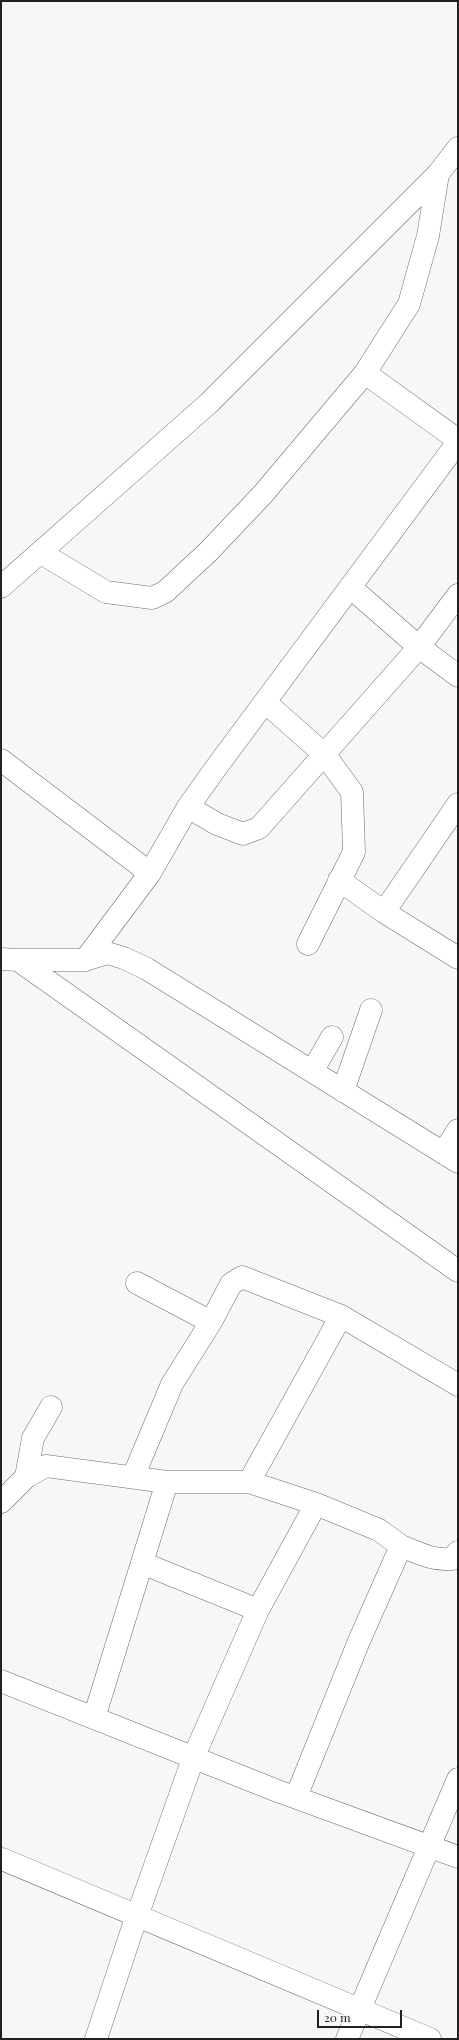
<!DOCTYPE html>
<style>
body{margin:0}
#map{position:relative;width:459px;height:2040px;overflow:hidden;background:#f7f8f5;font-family:"Playfair Display",serif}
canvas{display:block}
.frame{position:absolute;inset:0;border:2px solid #212221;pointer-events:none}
.scale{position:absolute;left:317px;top:2010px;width:85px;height:18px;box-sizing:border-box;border:2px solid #212221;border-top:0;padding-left:5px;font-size:12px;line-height:14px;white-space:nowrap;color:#212221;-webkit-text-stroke:3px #f7f8f5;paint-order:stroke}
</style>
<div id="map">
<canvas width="459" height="2040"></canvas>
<div class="frame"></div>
<div class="scale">20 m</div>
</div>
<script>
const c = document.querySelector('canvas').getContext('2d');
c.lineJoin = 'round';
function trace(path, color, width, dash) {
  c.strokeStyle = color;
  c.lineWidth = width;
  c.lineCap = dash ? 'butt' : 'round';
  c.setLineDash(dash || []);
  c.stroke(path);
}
const minor = new Path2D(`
 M365,373L458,440
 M41,553L106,592L152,598L165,592L208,552L263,494L365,373L409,304L428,236L438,174
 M1,587L209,403L438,174L458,148
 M350,587L419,647L458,676
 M265,702L325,755L352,792L354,852L308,944
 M1,760L150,873
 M188,807L217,824L243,834L259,828L419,647L458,595
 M339,880L384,912L458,958
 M384,912L458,804
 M1,959L18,960L458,1271
 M18,960H85L107,953L124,958L147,969L458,1162
 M85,960L150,873L188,807L218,765L458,442
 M313,1070L332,1037
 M343,1091L371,1010
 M443,1153L458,1130
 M137,1283L211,1322
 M26,1477L33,1438L51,1407
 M133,1477L172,1384L211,1322L231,1284L242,1277L341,1316L458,1385
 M249,1482L341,1316
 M1,1502L26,1477L46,1466L167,1482H249L316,1504L379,1530L401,1546
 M142,1563L258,1610
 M1,1681L275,1790L458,1857
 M94,1718L167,1482
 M296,1797L359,1641L401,1546C418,1553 434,1561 452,1559L458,1552
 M2,1859L430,2039
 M96,2039L130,1936L194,1756L258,1610L316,1504
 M347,2039L458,1779`);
trace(minor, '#6c6d6a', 23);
trace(minor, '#fff', 22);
</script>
